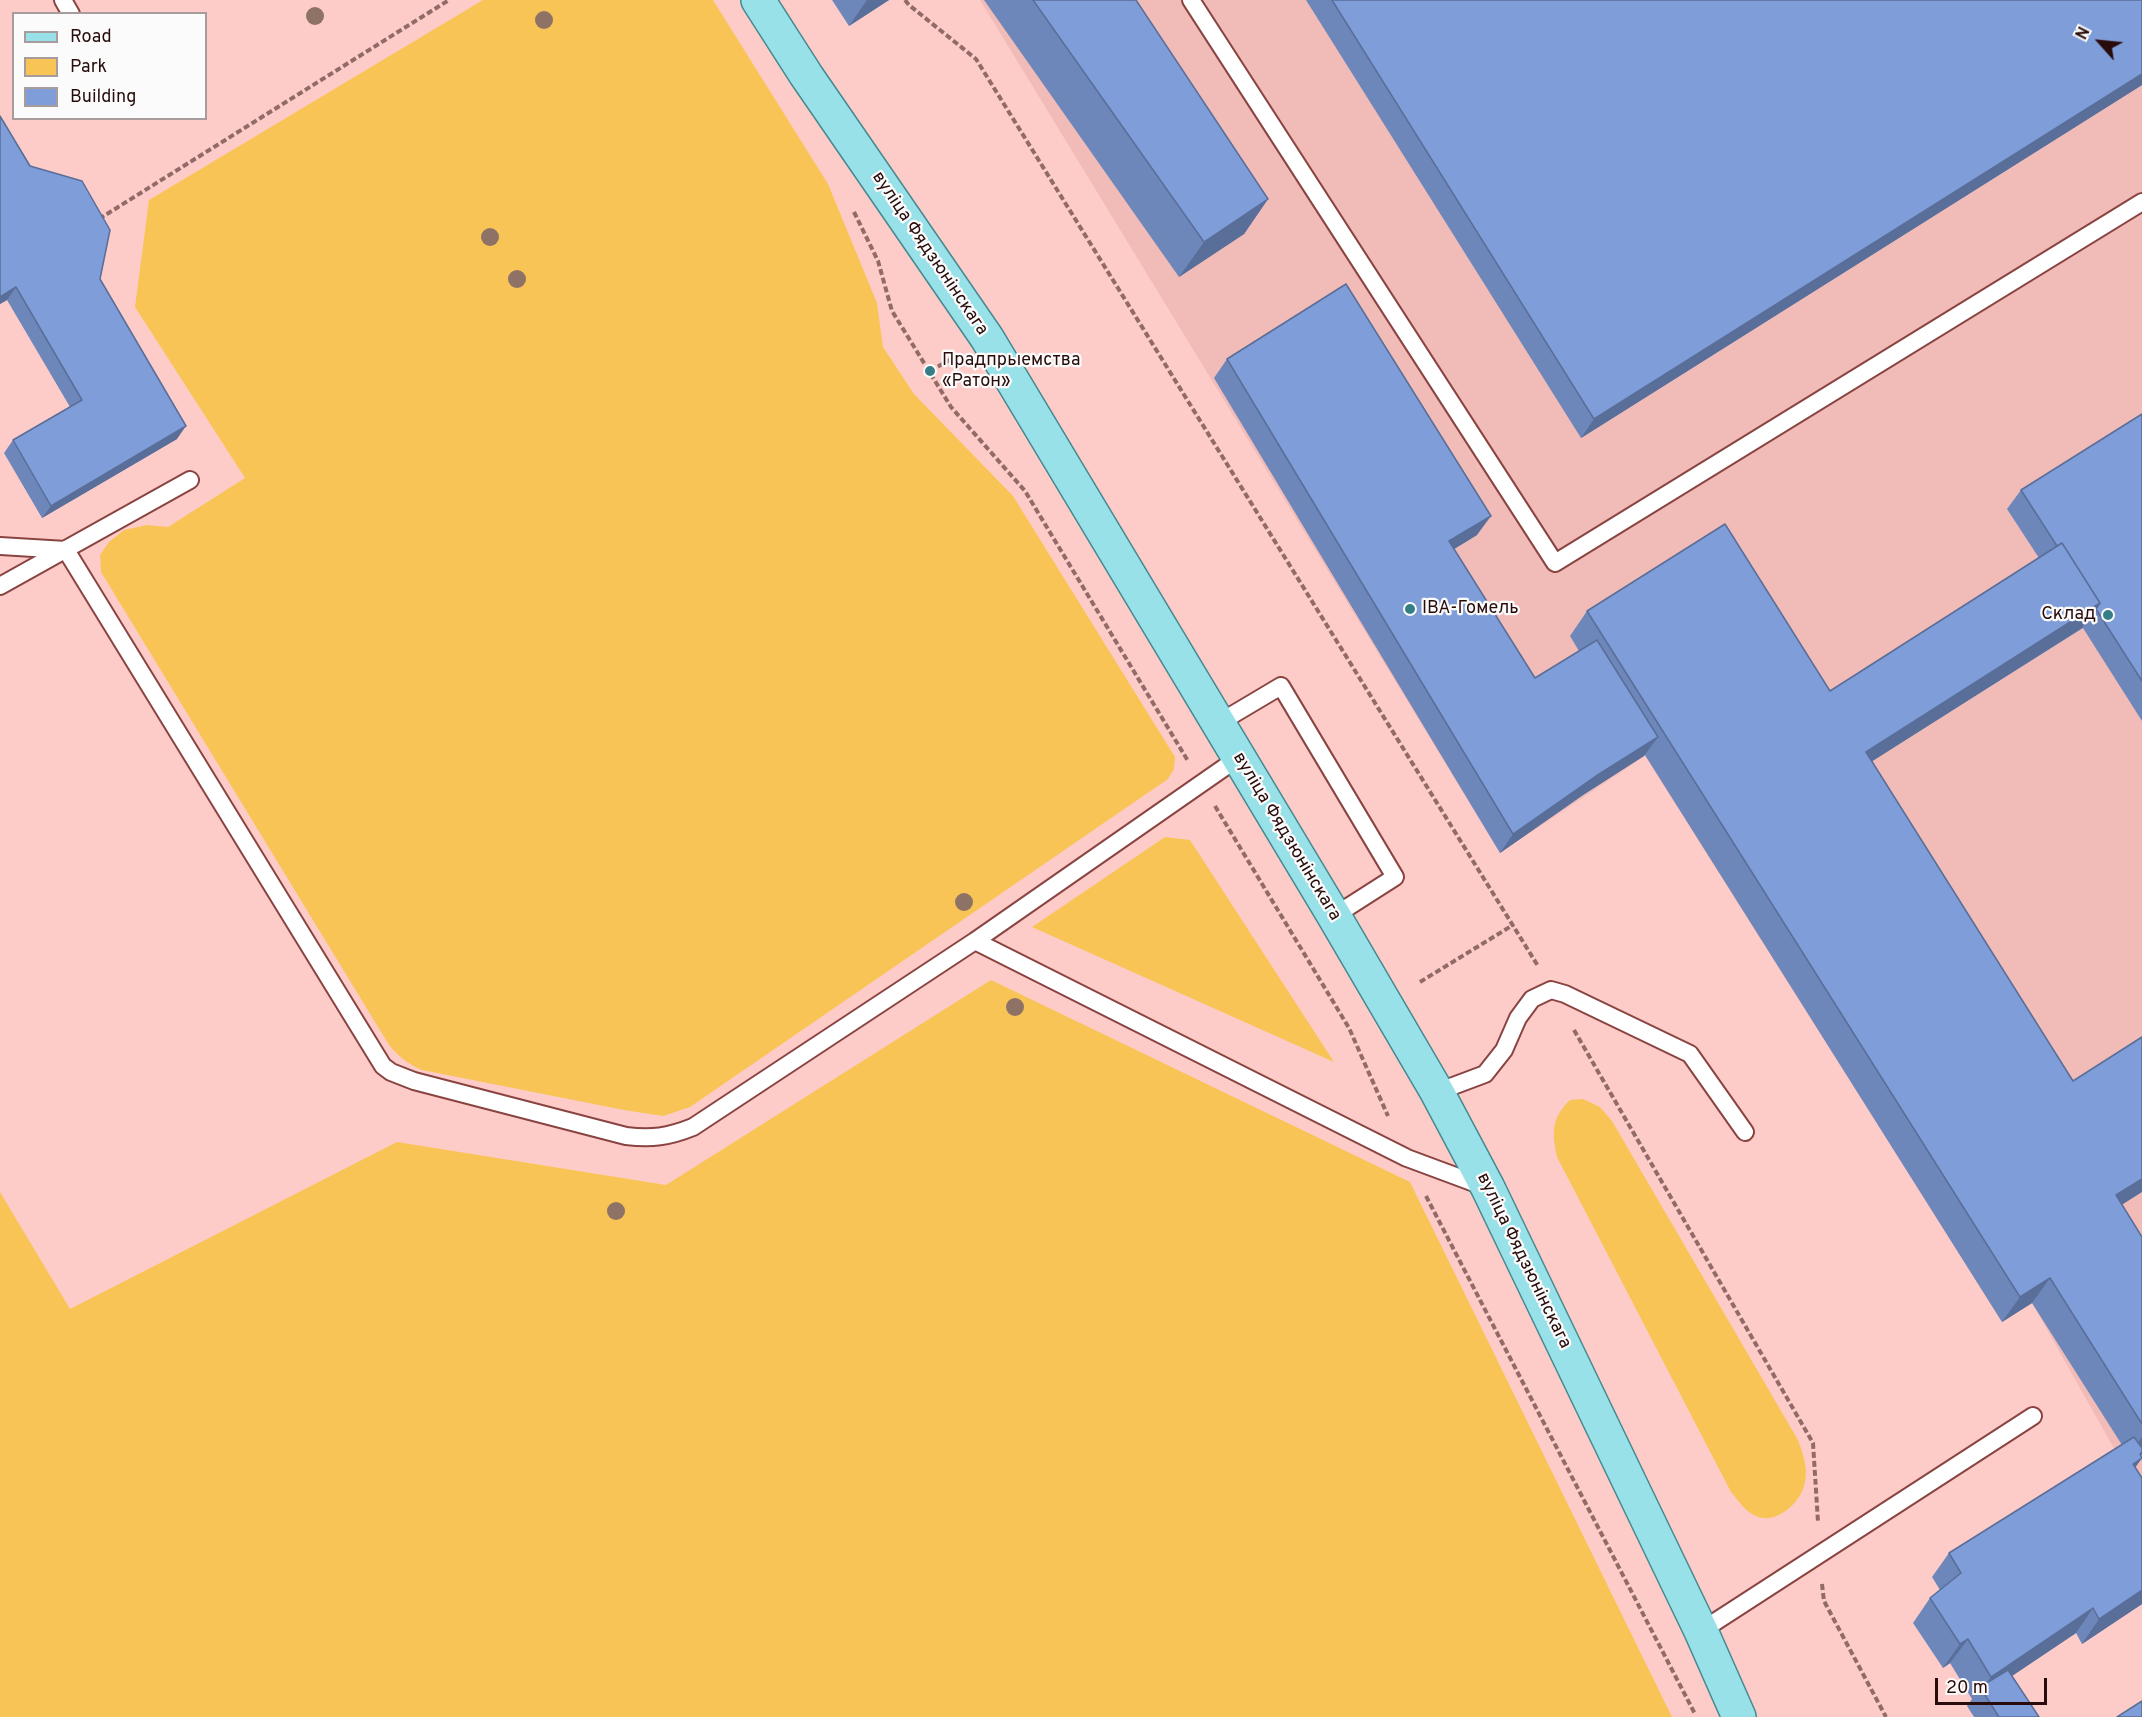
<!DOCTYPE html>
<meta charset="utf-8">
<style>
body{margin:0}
#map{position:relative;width:2142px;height:1717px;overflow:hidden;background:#feccc8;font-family:Overpass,sans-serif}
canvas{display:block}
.legend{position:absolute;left:12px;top:12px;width:195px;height:108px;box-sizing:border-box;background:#fbfbfb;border:2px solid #a79b9b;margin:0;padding:8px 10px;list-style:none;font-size:18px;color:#280c0b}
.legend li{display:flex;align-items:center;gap:12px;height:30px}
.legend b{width:30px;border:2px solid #a79b9b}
.north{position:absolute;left:2070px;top:12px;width:60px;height:60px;-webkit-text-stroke:4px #fbfbfb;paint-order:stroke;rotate:297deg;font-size:16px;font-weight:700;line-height:24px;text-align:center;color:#280c0b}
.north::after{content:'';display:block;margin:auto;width:21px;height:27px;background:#280c0b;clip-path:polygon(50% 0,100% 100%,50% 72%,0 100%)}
.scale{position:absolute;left:1935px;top:1678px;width:112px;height:27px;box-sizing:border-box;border:3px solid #280c0b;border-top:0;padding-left:8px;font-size:18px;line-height:21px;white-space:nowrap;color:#280c0b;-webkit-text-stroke:4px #fbfbfb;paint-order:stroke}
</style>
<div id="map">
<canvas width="2142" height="1717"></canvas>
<ul class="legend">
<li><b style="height:8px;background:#99e1e8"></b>Road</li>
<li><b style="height:16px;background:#f8c456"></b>Park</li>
<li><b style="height:16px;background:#7f9dd9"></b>Building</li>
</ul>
<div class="north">N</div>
<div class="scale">20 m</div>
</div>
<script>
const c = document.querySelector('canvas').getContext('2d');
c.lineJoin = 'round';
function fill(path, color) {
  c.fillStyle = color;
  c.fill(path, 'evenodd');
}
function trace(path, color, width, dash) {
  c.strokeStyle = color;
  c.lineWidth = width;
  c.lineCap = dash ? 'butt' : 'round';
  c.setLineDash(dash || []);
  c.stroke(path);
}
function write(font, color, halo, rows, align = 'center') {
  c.font = font + ' Overpass,sans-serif';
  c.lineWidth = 4.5;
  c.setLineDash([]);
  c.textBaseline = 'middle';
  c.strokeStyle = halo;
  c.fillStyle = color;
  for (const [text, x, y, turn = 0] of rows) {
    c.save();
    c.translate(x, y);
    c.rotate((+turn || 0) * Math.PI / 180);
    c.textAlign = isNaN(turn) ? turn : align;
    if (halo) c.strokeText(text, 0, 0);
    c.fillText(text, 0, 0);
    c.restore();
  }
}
fill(new Path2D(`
 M980,0H2142V1498L2032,1303L2002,1322L1645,756L1500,853Z`), '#f1bbb7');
fill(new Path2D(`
 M483,0H713L828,184L877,303L883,347L914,394L1013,496L1175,757L1174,769L1168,779L690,1107L663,1116L624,1110L422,1070C408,1064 399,1057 389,1045L101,572L100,555L109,542L124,530L147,525L168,527L245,478L135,307L149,200Z
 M1165,837L1190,840L1334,1062L1032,927Z
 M991,980L1410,1182L1672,1717H0V1192L70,1309L397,1142L666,1185Z
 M1583,1099L1600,1107L1612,1121L1798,1440C1803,1454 1808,1467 1805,1482C1802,1502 1775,1527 1754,1515C1744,1510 1738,1500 1731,1492L1557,1157C1552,1133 1551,1118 1570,1100Z`), '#f8c456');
const lane = new Path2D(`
 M63,0L71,14
 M1191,0L1555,563L2142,202
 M0,546L66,550L383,1066L391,1072L414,1081L626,1136C652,1139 668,1137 693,1127L975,941L1238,758
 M0,586L190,480
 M1217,724L1281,686L1395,877L1334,916
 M975,941L1407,1158L1485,1187
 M1437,1092L1485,1074L1504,1050L1518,1018L1532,999L1551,990L1565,994L1690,1054L1745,1132
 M1701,1631L2033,1416`);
const primary = new Path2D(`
 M758,0L806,75L987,338L1334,916L1437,1092L1488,1188L1701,1631L1739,1717`);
trace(lane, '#894441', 20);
trace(primary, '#458990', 36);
trace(new Path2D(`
 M905,0L909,5L976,59L1538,966
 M854,212L878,261L892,311L951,407L1025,491L1188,761
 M99,219L449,0
 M930,371L955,357
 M1215,806L1349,1028L1388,1116
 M1420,982L1513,925
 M1574,1030L1813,1443L1818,1522
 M1426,1196L1695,1714
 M1822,1584L1824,1601L1886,1717`), '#926b69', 4, [6, 3]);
trace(lane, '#fff', 16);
trace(primary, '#99e1e8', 33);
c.fillStyle = '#8e7266';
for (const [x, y] of [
 [315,16],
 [544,20],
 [490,237],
 [517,279],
 [964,902],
 [1015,1007],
 [616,1211]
]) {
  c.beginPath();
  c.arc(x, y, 9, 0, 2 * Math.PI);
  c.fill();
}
fill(new Path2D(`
 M832,0H889L849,26Z
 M984,0H1136L1268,199L1244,234L1179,277Z
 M1306,0H2142V85L1581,438Z
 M0,116L100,279L177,439L42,518L4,453L13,440L70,407L7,300L0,304Z
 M1227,359L1477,535L1454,549L1535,678L1579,651L1570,636L1587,611L1830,691L2039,558L2007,509L2021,490L2142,414V721L2083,628L1872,761L2122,1205L2142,1237V1454L2141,1455L2142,1458L2135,1467L2142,1478V1604L2082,1644L2076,1633L2012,1676L2039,1717H1974L1967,1706L1972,1699L1950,1663L1943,1668L1913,1623L1930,1598L1940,1590L1932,1577L1949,1553L2122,1445L2032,1303L2002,1322L1645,755L1583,795L1500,853L1214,378Z`), '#6d87bb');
fill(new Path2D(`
 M867,0H889L849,26Z
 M2142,74V85L1581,438L1594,419Z
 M1268,199L1244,234L1179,277L1204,242Z
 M16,287L7,300L0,304V297Z
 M186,426L177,439L42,518L51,506Z
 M1491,516L1477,535L1436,560L1449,541Z
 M2100,603L2082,628L1849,776L1866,752Z
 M1658,737L1644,756L1583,795L1500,853L1513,834L1596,776Z
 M2142,1179V1192L2098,1220L2116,1195Z
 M2050,1278L2032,1303L2002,1322L2020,1297Z
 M2142,1437V1447L2129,1456Z
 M2142,1452V1454L2138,1460L2142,1458L2125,1482L2116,1488Z
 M2142,1590V1604L2082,1644L2099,1619Z
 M2093,1608L2076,1633L1985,1694L1982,1690L1991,1677Z
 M1968,1639L1950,1663L1943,1668L1960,1644Z`), '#596e98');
const building = new Path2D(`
 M1033,0H1136L1268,199L1204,242Z
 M1332,0H2142V74L1594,419Z
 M0,116L30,166L82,181L110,230L100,279L186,426L51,506L13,440L82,400L16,287L0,297Z
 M1346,284L1491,516L1449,541L1535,678L1597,640L1658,737L1596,776L1513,834L1227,359Z
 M2142,414V681L2096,609L2100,603L2062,543L2057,546L2021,490Z
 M1725,524L1830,691L2062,543L2100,603L1866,752L2073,1081L2142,1037V1179L2116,1195L2142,1237V1424L2050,1278L2020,1297L1587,611Z
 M2134,1437L2142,1448V1452L2140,1454L2142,1458L2133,1464L2142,1478V1590L2099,1619L2093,1608L1991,1677L1968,1639L1960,1644L1930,1598L1961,1573L1949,1553Z
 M2008,1670L2039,1717H1999L1980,1687Z
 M2142,1701V1717H2117Z`);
fill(building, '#7f9dd9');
trace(building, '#596e98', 1.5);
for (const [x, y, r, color] of [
 [930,371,6,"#367e85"],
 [1410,609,6,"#367e85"],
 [2108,615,6,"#367e85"]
]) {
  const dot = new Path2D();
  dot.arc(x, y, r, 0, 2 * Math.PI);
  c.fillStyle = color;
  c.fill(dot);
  trace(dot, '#fbfbfb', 2);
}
write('18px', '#280c0b', '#fbfbfb', [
 ["вуліца Фядзюнінскага",929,254,56],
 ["вуліца Фядзюнінскага",1286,837,59],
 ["вуліца Фядзюнінскага",1523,1261,64]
]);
write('18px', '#280c0b', '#fbfbfb', [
 ["Прадпрыемства",942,361],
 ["«Ратон»",942,382],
 ["IBA-Гомель",1422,609],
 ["Склад",2096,615,"right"]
], 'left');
</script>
